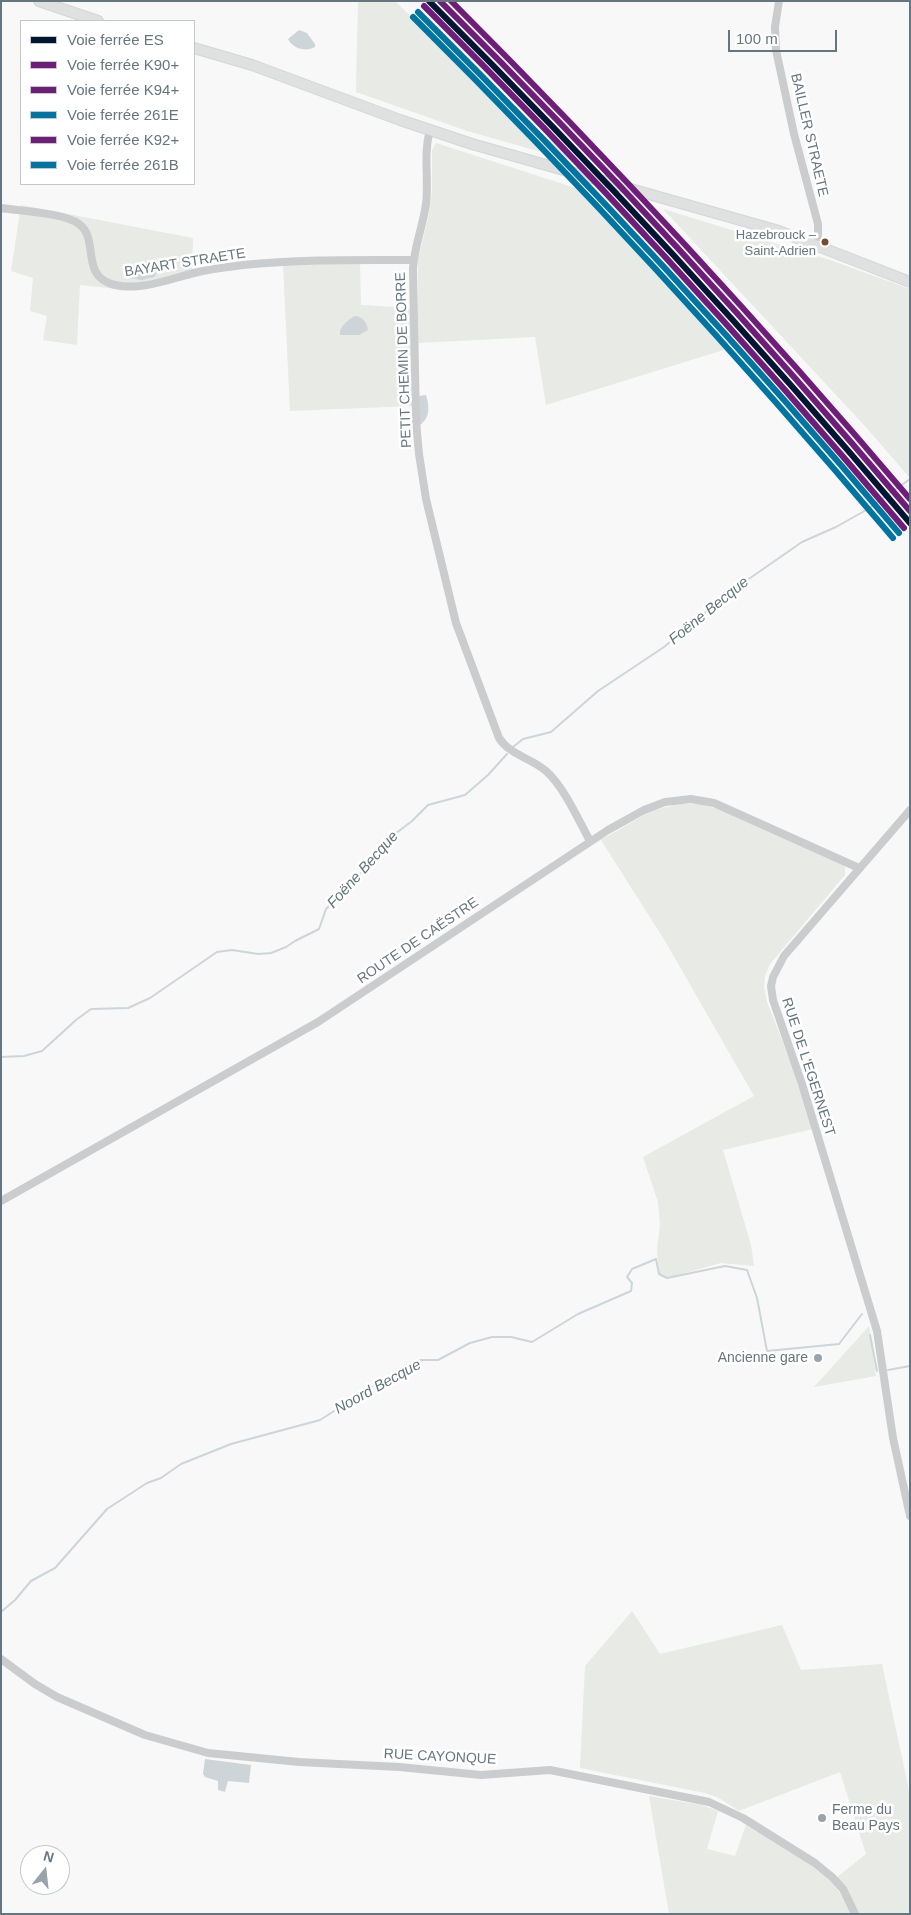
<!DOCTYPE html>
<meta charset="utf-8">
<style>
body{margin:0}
#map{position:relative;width:911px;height:1915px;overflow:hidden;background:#f8f8f8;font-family:Arial,sans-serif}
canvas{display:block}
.frame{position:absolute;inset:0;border:2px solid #667680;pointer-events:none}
.legend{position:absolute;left:20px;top:20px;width:175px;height:165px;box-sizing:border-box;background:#fff;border:1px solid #c2c8cc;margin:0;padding:6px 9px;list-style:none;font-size:15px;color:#667680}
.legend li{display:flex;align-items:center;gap:10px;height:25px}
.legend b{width:25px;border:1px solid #c2c8cc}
.north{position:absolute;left:20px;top:1845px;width:50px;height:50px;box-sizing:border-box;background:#fff;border:1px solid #c2c8cc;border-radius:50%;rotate:16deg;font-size:14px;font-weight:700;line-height:20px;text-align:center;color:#667680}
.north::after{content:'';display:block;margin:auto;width:18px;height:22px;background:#99a4aa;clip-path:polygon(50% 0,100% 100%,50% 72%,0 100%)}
.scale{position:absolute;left:728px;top:30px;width:109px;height:22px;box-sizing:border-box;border:2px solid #667680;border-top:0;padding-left:6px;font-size:15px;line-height:18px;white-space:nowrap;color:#667680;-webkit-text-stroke:4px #fff;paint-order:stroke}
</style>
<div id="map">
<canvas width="911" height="1915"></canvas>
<div class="frame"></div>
<ul class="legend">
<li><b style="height:6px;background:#011633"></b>Voie ferrée ES</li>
<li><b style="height:6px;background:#6e1e78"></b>Voie ferrée K90+</li>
<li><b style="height:6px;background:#6e1e78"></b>Voie ferrée K94+</li>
<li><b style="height:6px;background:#0075a1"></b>Voie ferrée 261E</li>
<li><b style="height:6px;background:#6e1e78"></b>Voie ferrée K92+</li>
<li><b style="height:6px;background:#0075a1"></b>Voie ferrée 261B</li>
</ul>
<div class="north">N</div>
<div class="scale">100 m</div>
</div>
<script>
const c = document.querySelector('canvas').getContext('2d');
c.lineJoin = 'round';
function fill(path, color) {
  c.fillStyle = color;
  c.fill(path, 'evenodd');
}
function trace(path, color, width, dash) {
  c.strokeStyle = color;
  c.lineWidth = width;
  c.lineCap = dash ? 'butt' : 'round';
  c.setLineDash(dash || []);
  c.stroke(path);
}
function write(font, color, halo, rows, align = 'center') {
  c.font = font + ' Arial,sans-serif';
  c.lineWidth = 5;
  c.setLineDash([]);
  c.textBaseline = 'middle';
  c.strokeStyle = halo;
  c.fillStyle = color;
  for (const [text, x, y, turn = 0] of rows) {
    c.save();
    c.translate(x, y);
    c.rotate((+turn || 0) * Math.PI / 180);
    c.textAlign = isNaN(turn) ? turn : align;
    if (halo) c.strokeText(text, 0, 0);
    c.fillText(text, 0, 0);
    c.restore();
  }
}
fill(new Path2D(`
 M358,1H395L479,83L577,162L467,131L356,92Z
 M436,143L588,192L727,349L546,405L535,337L418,343V259L429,214L432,191V150Z
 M21,205L193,238L192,271L127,290L80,285L77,345L43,340L47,316L30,311L33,278L11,271Z
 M663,209L833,261L910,289V478L864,425Z
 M360,263L361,305L411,308L412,406L290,411L283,264Z
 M679,804H699L718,809L845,866V875L770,964L765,976L764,988L767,1002L794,1070L813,1129L723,1150L751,1245L754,1266L721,1263L667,1278L659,1274L657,1250L660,1225L658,1202L643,1157L754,1096L665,941L601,840L651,811Z
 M869,1326L876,1376L814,1387Z
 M632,1611L660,1654L782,1625L801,1670L882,1664L910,1795V1914H858L848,1891L836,1878L866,1854L840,1772L739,1811L719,1798L705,1793L580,1768L585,1666Z
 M649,1796L702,1805L718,1811L707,1849L735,1856L746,1825C774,1842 813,1859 833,1884C841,1893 846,1903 851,1914H669Z`), '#e7eae5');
fill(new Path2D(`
 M299,30L307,33L315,44V47C306,52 293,49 288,39Z
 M139,262H146L155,269L156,274L154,277L142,280L129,278V270Z
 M354,316C362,316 367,322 368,330L359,335H340C339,326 348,321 354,316Z
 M426,395C429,406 431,417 420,425L418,422L419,396Z
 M205,1759L251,1765L249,1783L228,1781L225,1792L218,1790V1781L205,1777L203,1774Z`), '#cdd5d8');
trace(new Path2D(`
 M513,747L523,739L551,732L598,691L664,647L730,592L802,542L836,527L868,509L910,479
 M1,1057L24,1056L42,1051L76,1020L91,1009L128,1008L150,998L217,952L232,950L258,954L271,953L286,947L295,941L319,929L326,909L360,874L370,860L382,850L391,837L412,821L428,805L465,795L488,775L507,754
 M870,1335L877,1371
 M888,1370L910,1366
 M1,1612L15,1600L31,1581L55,1568L107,1509L147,1483L161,1478L181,1464L231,1444L320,1420L405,1366L421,1360H438L470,1343L492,1337H511L532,1342L578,1314L631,1291L632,1283L627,1277L632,1269L656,1259L659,1274L667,1278L725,1266L747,1270L757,1298L767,1351L839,1344L862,1314`), '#cdd5d8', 2);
const secondary = new Path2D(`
 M39,1L98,21
 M194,48L252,65L400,120L472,144L779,231L910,282`);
trace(secondary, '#d4d5d6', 12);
trace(new Path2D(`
 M779,1L775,27L776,50L794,134L818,224V235L815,244
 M430,130C423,154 429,179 426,204C423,226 414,247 413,269L416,421L419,454L426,499L456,623L499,738C510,755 531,758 546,771C564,787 578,819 590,841
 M1,208C21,211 64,213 79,224C100,239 79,277 115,285C140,291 170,279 194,273C210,269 226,267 243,265C299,259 357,260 414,260
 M910,810L784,956L773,977L771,986L773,1000L802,1084L877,1331L893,1438L910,1516
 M1,1201L318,1022L608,830L644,810L665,802L691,799L714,803L859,868
 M1,1659L35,1684L57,1697L145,1735L208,1753L299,1762L399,1767L481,1775L550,1770L709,1802L743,1818L815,1863L832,1877L843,1889L855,1914`), '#cbcccd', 8);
trace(secondary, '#dfe0e0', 10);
trace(new Path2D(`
 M429,1C597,168 757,342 910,523`), '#011633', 6);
trace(new Path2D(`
 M424,6C592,173 751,347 904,528`), '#6e1e78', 6);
trace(new Path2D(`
 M440,1C604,164 760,334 910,511`), '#6e1e78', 6);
trace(new Path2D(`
 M418,12C586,179 746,352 899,533`), '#0075a1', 6);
trace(new Path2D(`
 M451,1C611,161 764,327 910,499`), '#6e1e78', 6);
trace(new Path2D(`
 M413,17C581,184 740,357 893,538`), '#0075a1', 6);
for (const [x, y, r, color] of [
 [825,242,4.5,"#7a4b2a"],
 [818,1358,5,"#99a4aa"],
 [822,1818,5,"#99a4aa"]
]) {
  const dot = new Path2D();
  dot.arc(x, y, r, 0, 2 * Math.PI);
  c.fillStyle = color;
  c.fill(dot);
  trace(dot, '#fff', 2);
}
write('13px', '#667680', '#fff', [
 ["Hazebrouck –",816,235],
 ["Saint-Adrien",816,251]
], 'right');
write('14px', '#667680', '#fff', [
 ["BAILLER STRAETE",809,135,77],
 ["BAYART STRAETE",185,263,-9],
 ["PETIT CHEMIN DE BORRE",404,360,-92],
 ["ROUTE DE CAËSTRE",418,941,-34],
 ["RUE DE L'EGERNEST",808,1067,72],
 ["RUE CAYONQUE",440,1757,3]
]);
write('14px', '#667680', '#fff', [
 ["Ancienne gare",808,1358],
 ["Ferme du",832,1810,"left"],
 ["Beau Pays",832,1826,"left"]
], 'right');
write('italic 15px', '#60757a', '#fff', [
 ["Foëne Becque",709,611,-39],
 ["Foëne Becque",363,870,-48],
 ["Noord Becque",378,1387,-29]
]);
</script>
